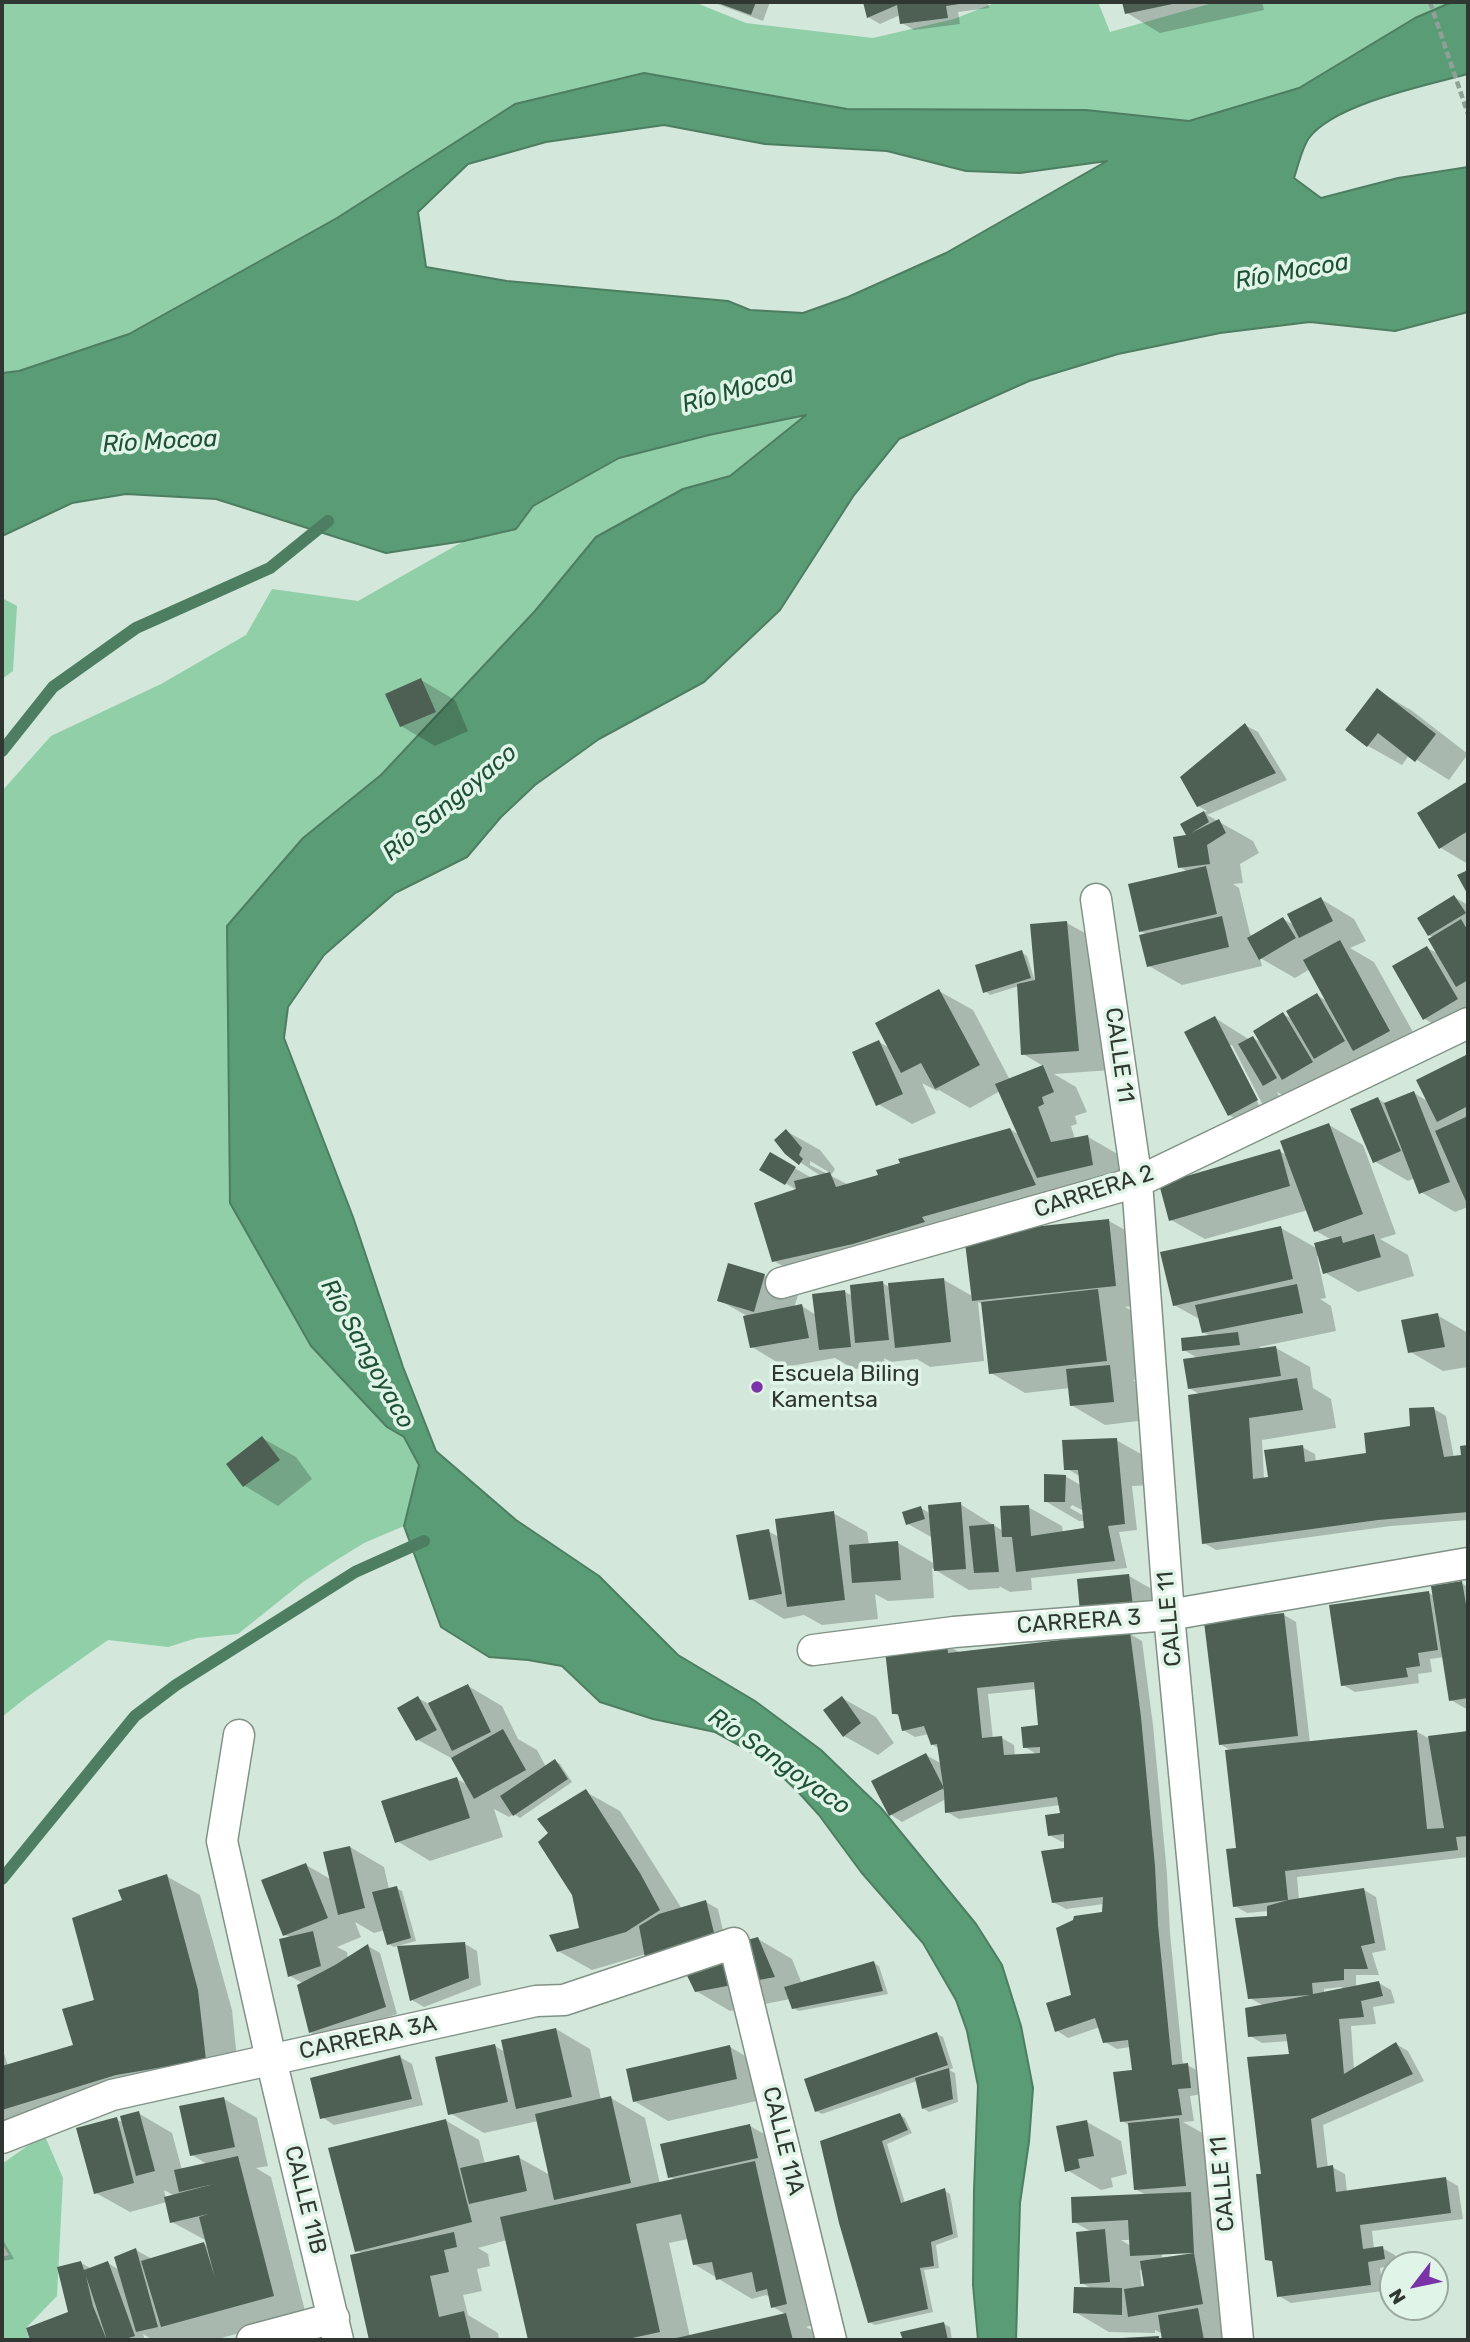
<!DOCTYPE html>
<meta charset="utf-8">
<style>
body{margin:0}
#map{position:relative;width:1470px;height:2342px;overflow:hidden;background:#d3e7da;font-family:Rubik,sans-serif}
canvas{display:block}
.frame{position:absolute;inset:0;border:4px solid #303732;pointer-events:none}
.north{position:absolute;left:1379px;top:2251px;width:70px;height:70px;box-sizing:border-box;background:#e0f4e7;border:2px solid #9aa89f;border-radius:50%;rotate:238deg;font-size:19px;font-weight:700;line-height:28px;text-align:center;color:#303732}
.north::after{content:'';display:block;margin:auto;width:24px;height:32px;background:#7a34a7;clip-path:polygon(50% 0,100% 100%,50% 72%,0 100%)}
</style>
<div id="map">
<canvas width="1470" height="2342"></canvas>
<div class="frame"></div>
<div class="north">N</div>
</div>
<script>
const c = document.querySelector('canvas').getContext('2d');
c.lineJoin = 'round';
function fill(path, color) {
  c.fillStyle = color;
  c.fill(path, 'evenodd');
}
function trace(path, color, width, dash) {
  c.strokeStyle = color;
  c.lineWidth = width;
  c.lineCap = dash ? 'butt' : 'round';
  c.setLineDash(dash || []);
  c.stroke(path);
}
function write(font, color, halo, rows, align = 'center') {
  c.font = font + ' Rubik,sans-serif';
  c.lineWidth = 7;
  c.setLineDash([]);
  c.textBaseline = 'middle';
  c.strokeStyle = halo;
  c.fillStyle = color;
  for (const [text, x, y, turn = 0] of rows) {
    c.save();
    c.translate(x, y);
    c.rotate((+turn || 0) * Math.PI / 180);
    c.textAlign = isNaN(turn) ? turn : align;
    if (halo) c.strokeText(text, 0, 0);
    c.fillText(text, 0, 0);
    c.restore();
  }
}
fill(new Path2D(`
 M2,2H694L746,23L873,38L954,19L997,2H1098L1110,32L1216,2H1452L1415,18L1299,88L1189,121L1086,110L847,109L644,73L515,104L337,218L129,334L19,371L2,373Z
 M808,414L730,476L683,489L596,537L535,611L381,775L303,838L227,926L230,1203L387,1427L404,1437L419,1465L404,1526L364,1543L330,1564L303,1582L238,1634L197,1638L168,1647L108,1640L27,1697L2,1717V791L51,736L161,684L246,635L272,589L358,601L464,541L516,529L533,506L619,458L709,435Z
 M2,598L17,606L13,671L2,679Z
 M44,2134L63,2178L57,2296L26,2328L29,2340H2V2257L9,2255L2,2244V2164Z`), '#90cfa8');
const water = new Path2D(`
 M1452,2H1468V74C1427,85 1334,104 1309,138C1302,148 1298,166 1294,178L1321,198L1398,178L1468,167V312L1395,331L1310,322L1220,333L1118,354L1029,381L899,439L854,495L780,610L704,682L599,739L535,785L501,817L467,857L395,893L324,955L288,1007L284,1038L353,1217L403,1367L436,1451L516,1520L599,1576L678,1655L755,1701L821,1750L881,1808L976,1924L1002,1965L1021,2026L1033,2088L1029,2142L1020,2203L1016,2340H978L973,2285L974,2190L978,2086L967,2031L956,2000L923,1943L861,1872L819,1815L800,1794L764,1759L715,1732L653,1719L600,1702L562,1666L528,1660L489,1657L441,1627L404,1526L419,1465L404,1437L387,1427L311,1346L230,1203L227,926L303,838L381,775L535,611L596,537L683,489L730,476L806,415L709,435L619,458L533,506L516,529L464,541L386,553L216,499L126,494L72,503L2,536V373L19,371L129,334L337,218L515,104L644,73L847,109L1086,110L1189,121L1299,88L1415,18ZM664,125L765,144L887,151L966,171L1020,173L1107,161L946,253L848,297L803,313L750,310L728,301L507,281L426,267L418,212L468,164L546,142Z`);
fill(water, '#5a9c75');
trace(water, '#4d7e61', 2);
fill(new Path2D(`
 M712,2H770L763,21Z
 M864,2H988L989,8L958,12L960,24L914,30L902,23L900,15L880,24L868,17Z
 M1124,2H1262L1264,10L1160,33L1127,13Z
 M421,680L455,700L468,731L435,746L401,726Z
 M1378,691L1411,710L1468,754L1449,780L1409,755L1402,765L1368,746L1348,730Z
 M1245,725L1258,732L1287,780L1207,815L1253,841L1259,853L1240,864L1243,883L1233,884L1239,888L1250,934L1253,936L1283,919L1294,925L1321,899L1354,919L1366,941L1350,948L1374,962L1423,1050L1298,1104L1277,1092L1291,1119L1263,1134L1229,1115L1215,1018L1250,1040L1253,1038L1262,1043L1283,1014L1294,1020L1317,995L1328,1002L1310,969L1295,978L1260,958L1262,966L1182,985L1149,966L1148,935L1140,931L1188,872L1180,867L1189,837L1182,825L1207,811L1198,806ZM1228,1045H1232L1264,1107L1261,1109Z
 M1468,783V864L1441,848L1419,814Z
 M1454,897L1468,905V1033L1458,1039L1425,1019L1394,967L1427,948L1439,954L1434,938L1429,935Z
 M1067,923L1101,942L1112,1070L1054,1074L1076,1087L1087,1112L1075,1116L1077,1124L1071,1126L1075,1139L1088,1137L1121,1156L1126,1184L807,1280L774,1261L797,1190L761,1169L770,1154L812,1178L821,1176L786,1153V1131L820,1150L835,1169L832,1174L810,1161V1165L849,1185L1010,1129L1019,1135L1000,1091L970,1108L939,1090L937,1091L922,1083L936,1113L912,1124L878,1104L879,1042L891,1049L939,991L973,1010L1010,1080L1045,1067L1023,1054L1019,986L990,995L985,991L1021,952L1027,956L1035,981Z
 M1468,1056V1207L1455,1212L1421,1192L1415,1178L1408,1181L1374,1161L1378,1099L1387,1104L1414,1093L1429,1102L1418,1081Z
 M1329,1125L1363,1145L1396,1234L1380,1239L1408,1255L1414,1276L1358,1292L1324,1272L1320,1256H1317L1326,1298L1320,1299L1331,1306L1336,1331L1259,1347L1264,1349L1276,1348L1310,1367L1313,1388L1331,1399L1336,1428L1262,1440L1264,1479L1270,1478L1302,1447L1315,1454L1316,1462L1368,1454L1412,1428L1434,1409L1446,1416L1454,1458L1463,1457L1462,1448L1468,1447V1520L1391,1526L1216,1550L1204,1543L1201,1395L1189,1388L1199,1359L1184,1350L1212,1337L1203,1332L1201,1320L1174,1305L1281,1228L1318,1249L1332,1240L1316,1231L1308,1210L1205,1239L1171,1220L1279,1151L1287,1155Z
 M1109,1221L1143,1240L1150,1304L1125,1307L1132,1311L1140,1379L1133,1380L1144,1387L1147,1420L1105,1425L1071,1405L1070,1388L1025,1393L991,1373L983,1305L978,1302L984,1361L930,1367L917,1359L891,1362L884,1358L885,1365L854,1369L835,1358L785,1367L752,1347L749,1317L719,1300L764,1275L798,1295L794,1308L802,1306L816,1315L845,1292L853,1296L883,1283L890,1288L944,1280L974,1297Z
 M1437,1315L1468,1333V1367L1443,1371L1409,1351Z
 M262,1438L296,1457L312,1479L278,1506L245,1486L228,1464Z
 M1116,1440L1150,1459L1152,1485L1132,1486L1137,1530L1119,1532L1127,1568L1031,1578L1032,1590L1010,1592L999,1586L1000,1588L969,1590L932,1568L934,1598L888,1601L875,1594L878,1619L822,1625L804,1615L784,1619L751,1599L768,1531L779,1537L833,1513L867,1532L869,1545L898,1543L935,1564L933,1538L908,1524L921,1508L931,1514L960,1504L1003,1531L1028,1507L1062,1526L1063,1532L1086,1529L1085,1521H1079L1045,1501L1065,1476L1082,1486L1081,1477L1066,1468ZM1072,1505L1084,1511V1516L1070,1508Z
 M1129,1576L1162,1595L1116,1630Z
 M1461,1583L1468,1587V1710L1451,1700L1444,1657L1430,1659L1432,1672L1418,1674L1419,1683L1355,1692L1343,1685L1429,1593L1434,1596Z
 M1284,1615L1296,1622L1310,1743L1416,1731L1428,1738L1468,1732V1857L1297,1877L1299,1900L1364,1890L1376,1897L1386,1950L1372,1953L1379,1975H1356V1987L1379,1983L1391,1990L1395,2003L1373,2007L1376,2024L1351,2026L1354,2070L1396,2044L1408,2051L1424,2081L1323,2125L1328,2168L1332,2167L1345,2174L1347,2192L1446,2179L1458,2186L1463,2219L1372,2231L1374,2249L1382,2248L1395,2255L1396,2265L1380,2268L1383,2291L1291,2303L1279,2296L1275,2263L1267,2259L1263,2175L1291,2055L1289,2041L1262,2043L1250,2036L1264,2006L1250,1998L1269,1918V1911L1247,1913L1235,1906L1242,1849L1232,1751L1220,1744ZM1342,1987V1990L1324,1994V1989Z
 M1130,1634L1142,1641L1153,1725L1167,1874L1170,1933L1183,2066L1187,2065L1200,2072L1202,2094L1190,2096L1194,2121L1183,2122L1213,2139L1234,2340H1164L1163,2334L1155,2330V2333L1109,2332L1075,2312L1092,2289L1082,2283L1092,2232L1074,2222L1146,2195L1135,2189L1129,2125L1122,2121L1134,2072L1130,2047L1117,2049L1105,2042L1100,2027L1068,2038L1056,2030L1073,1997L1104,1914V1904L1066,1909L1053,1902L1066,1841L1062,1842L1049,1835L1062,1814L1060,1805L959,1819L947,1812L946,1799L902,1822L890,1814L926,1755L942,1764L938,1748L932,1744L929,1734L915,1737L903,1730L900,1717L894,1713L947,1645L959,1652ZM1037,1689L1040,1727L1025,1747L1038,1755L1015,1757L1014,1745L1002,1738L993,1739L988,1694ZM1121,2240H1131V2246ZM1194,2252V2256L1162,2257V2253ZM1143,2269L1146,2287L1142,2288L1140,2270Z
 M468,1686L502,1706L518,1739L537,1750L546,1767L555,1761L560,1764L572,1782L520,1818L514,1814L509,1817L494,1809L503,1837L430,1861L397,1841L457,1779L468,1785L453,1759L418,1740V1698L429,1704Z
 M842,1698L876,1717L894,1743L878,1755L844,1736Z
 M586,1792L620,1811L682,1909L706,1902L718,1909L727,1948L758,1939L792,1959L802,1984L874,1963L879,1966L888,1994L799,2011L793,2008L790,1999L730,2011L696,1991L681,1960L646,1954L592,1970L558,1951L581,1929Z
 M350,1847L384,1867L389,1889L396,1888L402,1891L416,1941L394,1947L388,1944L385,1930L374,1933L355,1922L361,1937L337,1947L347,1952L348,1959L368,1946L380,1953L397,2014L322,2039L310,2032L304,1984L290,1976L291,1938L285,1935L306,1865L332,1880Z
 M166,1876L200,1895L232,2010L239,2078L47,2124L26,2111L2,2122V2047L8,2066L75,2047L94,2002L124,1902Z
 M465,1944L477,1951L481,1985L424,2007L412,2000Z
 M556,2029L590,2049L601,2100L611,2098L645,2118L660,2184L675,2180L670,2177L750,2126L784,2145L820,2323L806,2327L820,2334L821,2340H530L507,2240L478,2248L488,2254L490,2266L477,2269L482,2291L463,2295L468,2315L498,2333L499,2340H370L352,2256L363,2254L357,2251L445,2120L479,2140L485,2164L518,2157L550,2175L538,2121L484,2133L450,2113L495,2046L505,2052ZM688,2239L694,2264L752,2299L766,2295L771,2298L773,2307L787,2315L690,2337L669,2243Z
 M937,2034L943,2037L953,2068L949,2070L955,2073L958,2102L929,2112L923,2108L917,2081L822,2114L816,2111Z
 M730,2047L764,2067L770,2098L668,2121L634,2101Z
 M400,2057L412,2064L423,2105L334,2125L322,2117Z
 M224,2099L257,2118L268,2166L256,2168L271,2177L306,2315L214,2340H153L143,2334L145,2340H32L28,2329L71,2313L81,2263L92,2269L108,2263L119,2270L136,2250L152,2259L204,2244L209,2247L207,2241L172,2222L167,2202L130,2212L96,2193L116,2119L124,2123L138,2113L172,2133L182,2170L207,2164L192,2155ZM164,2190L175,2196L166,2199Z
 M900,2115L905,2118L912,2133L887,2144L905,2203L944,2190L950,2194L958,2237L936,2245L939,2268L924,2270L933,2312L875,2325L869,2322L822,2142Z
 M1087,2122L1121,2141L1127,2174L1111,2178L1113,2187L1101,2190L1067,2170Z
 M2,2238L14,2259L2,2261Z
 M944,2324L950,2327L952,2340H905L903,2334Z`), '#0003');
trace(new Path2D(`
 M2,751L53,687L136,628L270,568L328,521
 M2,1879L135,1716L176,1685L355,1572L424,1541`), '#4d7e61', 12);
fill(new Path2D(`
 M715,2H756L751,15Z
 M863,2H966V3L946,6L948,18L900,24L897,5L867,18Z
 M1122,2H1176L1177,3L1125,14Z
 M421,678L436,712L400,727L385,694Z
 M1377,688L1436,734L1415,762L1378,733L1367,747L1345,730Z
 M1245,723L1276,773L1197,807L1180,777Z
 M1468,781V831L1439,849L1417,813Z
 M1204,811L1209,822L1191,833L1219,819L1226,833L1207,845L1210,864L1178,868L1173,837L1186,835L1180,824Z
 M1206,866L1217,914L1139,932L1128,884Z
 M1468,870V895L1457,875Z
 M1454,895L1466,913L1428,936L1417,918Z
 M1321,897L1333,921L1299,938L1287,914Z
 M1222,916L1229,947L1147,967L1139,935Z
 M1283,917L1296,938L1259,960L1247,938Z
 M1461,919L1468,931V980L1456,987L1428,939Z
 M1067,921L1079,1051L1021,1055L1017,984L1035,980L1030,924Z
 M1340,940L1390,1031L1353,1051L1303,960Z
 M1427,946L1458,999L1423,1020L1392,966Z
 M1022,950L1031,978L983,993L975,965Z
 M939,989L980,1065L935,1089L921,1063L901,1073L875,1023Z
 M1317,993L1345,1041L1314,1059L1286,1011Z
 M1283,1012L1313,1062L1282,1080L1253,1031Z
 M1215,1016L1258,1100L1228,1116L1184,1032Z
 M1253,1036L1277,1078L1263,1086L1238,1044Z
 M879,1040L903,1094L876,1106L852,1052Z
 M1468,1054V1106L1437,1122L1416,1080Z
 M1043,1065L1054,1092L1042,1097L1044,1104L1038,1107L1051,1142L1088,1135L1093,1165L1037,1178L995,1084Z
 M1414,1091L1450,1182L1419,1194L1384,1103Z
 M1378,1097L1401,1151L1373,1163L1350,1109Z
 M1468,1116V1206L1435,1131Z
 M1329,1123L1363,1214L1314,1232L1280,1141Z
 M1010,1128L1036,1185L922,1217L925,1222L853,1244L772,1262L754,1203L796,1189L794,1181L830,1172L836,1187L878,1175L876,1170L900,1163L898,1159Z
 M786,1129L802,1148L799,1155L803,1159L799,1165L785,1154L774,1140Z
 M1280,1149L1290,1186L1169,1221L1159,1184Z
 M770,1152L796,1167L785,1185L759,1170Z
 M1109,1219L1116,1286L972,1301L964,1234Z
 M1281,1226L1293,1279L1173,1306L1160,1252Z
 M1374,1234L1381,1257L1323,1274L1314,1243L1341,1236L1343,1243Z
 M728,1263L765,1274L754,1312L717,1301Z
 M944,1278L951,1342L895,1348L888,1283Z
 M883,1281L889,1340L855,1343L850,1285Z
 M1297,1284L1303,1313L1202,1333L1195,1305Z
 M1098,1289L1107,1361L989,1374L981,1302Z
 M845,1290L851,1347L819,1350L812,1294Z
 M802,1304L809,1338L750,1348L743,1316Z
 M1438,1313L1445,1347L1408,1353L1401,1320Z
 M1238,1332L1240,1345L1182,1351L1181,1338Z
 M1276,1346L1281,1376L1188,1389L1183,1359Z
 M1110,1365L1114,1402L1070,1406L1066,1369Z
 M1297,1378L1303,1410L1249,1418L1253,1479L1268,1477L1264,1450L1303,1445L1305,1462L1366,1453L1364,1433L1410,1426L1409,1408L1434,1407L1444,1457L1461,1455L1460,1446L1468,1445V1512L1378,1520L1202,1544L1188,1395Z
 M262,1436L280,1460L243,1487L226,1464Z
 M1117,1438L1125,1524L1108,1526L1115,1561L1016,1572L1012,1537H1002L1000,1506L1029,1505L1031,1536L1084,1528L1078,1470H1064L1062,1440Z
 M1044,1474L1066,1475L1065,1502H1044Z
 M961,1502L966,1569L934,1571L928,1505Z
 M921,1506L925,1519L906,1525L902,1512Z
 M834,1511L845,1600L787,1607L775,1519Z
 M994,1524L999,1572L974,1573L969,1526Z
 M769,1529L782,1594L749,1600L736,1535Z
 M898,1541L901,1580L852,1583L849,1545Z
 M1129,1574L1133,1606L1080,1612L1077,1579Z
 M1462,1581L1468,1616V1698L1449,1701L1431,1586Z
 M1429,1591L1438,1650L1418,1653L1420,1666L1406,1668L1408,1677L1341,1686L1329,1605Z
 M1284,1613L1298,1736L1219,1745L1204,1622Z
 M1130,1632L1141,1717L1155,1866L1158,1925L1172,2065L1188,2063L1191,2088L1178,2089L1182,2115L1120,2122L1113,2072L1132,2070L1128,2040L1103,2043L1095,2018L1055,2032L1046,2003L1071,1995L1056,1928L1073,1920L1074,1916L1102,1912L1103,1897L1052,1903L1041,1851L1064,1848V1834L1048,1836L1045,1815L1060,1813L1057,1797L945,1813L944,1792L937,1744L931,1745L924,1726L902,1731L898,1714H892L885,1650L947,1643L948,1653ZM1034,1682L1038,1725L1021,1727L1023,1748L1040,1747V1753L1004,1755L1002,1736L982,1738L977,1688Z
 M468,1684L491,1732L452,1751L428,1703Z
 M418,1696L437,1730L416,1741L397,1708Z
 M842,1696L861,1723L843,1737L823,1710Z
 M503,1729L526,1770L474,1799L451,1758Z
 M1417,1730L1427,1829L1444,1828L1428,1736L1468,1731V1836L1456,1837L1458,1850L1285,1871L1288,1900L1233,1907L1226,1849L1236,1848L1225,1750Z
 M926,1753L944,1788L889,1816L871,1781Z
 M555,1759L568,1779L513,1816L500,1796Z
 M457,1777L470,1818L395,1843L381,1801Z
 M586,1789L640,1873L660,1910L626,1932L557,1952L549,1935L579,1928L572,1895L538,1842L548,1833L537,1819Z
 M350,1846L365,1908L338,1915L323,1852Z
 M306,1863L328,1918L283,1936L261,1880Z
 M167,1874L198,1990L206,2060L116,2075L2,2110V2066L73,2045L62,2009L94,2000L72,1918L122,1900L118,1890Z
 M397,1886L411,1938L387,1945L372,1892Z
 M1364,1888L1375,1943L1361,1946L1368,1969H1344V1980L1312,1983L1313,1994L1379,1981L1383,1996L1361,2001L1364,2017L1339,2019L1344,2074L1396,2042L1413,2074L1311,2119L1317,2168L1333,2165L1336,2192L1446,2177L1451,2213L1360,2225L1363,2249L1383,2246L1385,2259L1368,2262L1371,2285L1277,2297L1272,2261L1265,2260L1256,2174H1261L1247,2057L1289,2054L1286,2034L1248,2037L1245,2008L1310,1995L1248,1999L1235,1918L1267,1916V1906L1288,1900Z
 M706,1900L717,1945L645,1958L639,1926L659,1914Z
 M313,1931L321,1966L288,1977L279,1939Z
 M758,1937L775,1977L695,1992L679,1959Z
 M465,1942L469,1978L410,2001L397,1946Z
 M368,1944L386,2007L309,2033L297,1985L335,1965Z
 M874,1961L883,1991L792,2009L784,1987Z
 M556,2028L572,2097L516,2109L501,2040Z
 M937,2032L948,2065L815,2112L804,2079Z
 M495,2044L508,2102L448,2115L435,2057Z
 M730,2045L737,2079L633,2102L626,2069Z
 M400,2055L412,2099L320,2119L310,2078Z
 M949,2068L953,2099L922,2109L915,2078Z
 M611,2096L631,2183L554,2200L535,2114Z
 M224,2097L235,2147L190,2156L179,2106Z
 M139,2111L155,2171L136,2176L120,2116Z
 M900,2113L908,2130L882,2141L901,2203L945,2188L953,2234L931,2242L934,2266L920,2268L928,2309L868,2323L839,2223L820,2141Z
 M117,2117L134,2183L94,2194L76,2128Z
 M1179,2118L1186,2186L1134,2190L1128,2123Z
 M446,2119L472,2222L355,2252L328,2148Z
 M1087,2120L1094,2156L1078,2159L1080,2168L1065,2172L1056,2126Z
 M750,2124L758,2158L668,2178L660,2144Z
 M519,2155L527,2191L469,2204L460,2168Z
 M238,2156L274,2296L161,2327L141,2261L204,2242L215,2278L199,2217L208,2214L170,2223L164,2197L214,2184L179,2192L174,2170Z
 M755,2161L787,2304L771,2308L767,2289L756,2292L752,2272L716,2280L712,2262L693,2265L681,2214L636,2224L660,2332L623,2340H528L500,2217Z
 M1191,2192L1194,2253L1130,2256L1128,2220L1072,2223L1071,2197Z
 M1105,2229L1110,2282L1080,2284L1076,2232Z
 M454,2232L457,2247L444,2250L449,2272L430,2276L439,2317L464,2311L471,2340H369L350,2255Z
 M136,2248L158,2327L136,2332L114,2257Z
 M1194,2253L1203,2304L1128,2317L1124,2289L1144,2286L1140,2261Z
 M81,2261L84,2270L108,2261L135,2336L122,2340H30L26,2328L68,2312L57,2267ZM86,2276L106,2337V2338L93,2306Z
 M1074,2287L1122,2288V2315L1073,2313Z
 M1198,2308L1204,2340H1162L1158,2315Z
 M786,2313L793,2340H672V2339Z
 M944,2322L948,2340H903L900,2332Z
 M1159,2336V2340H1122V2338Z`), '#4e5f54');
const street = new Path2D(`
 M1096,899L1137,1182L1169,1615L1238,2340
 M781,1283L1137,1182L1468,1023
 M813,1650L954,1632L1169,1615L1468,1563
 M239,1735L222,1841L271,2059L338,2340
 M2,2138L112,2095L536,2001L564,2000L734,1943L831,2340
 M252,2340L334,2318`);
trace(street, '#809286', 33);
trace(new Path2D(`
 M1430,2L1468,114`), '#91a096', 4.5, [7, 3.5]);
trace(street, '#fff', 30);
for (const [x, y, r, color] of [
 [757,1387,7,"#7a34a7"]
]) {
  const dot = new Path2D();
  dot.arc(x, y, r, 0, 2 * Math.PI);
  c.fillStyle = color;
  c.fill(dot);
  trace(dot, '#e0f4e7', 2.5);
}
write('23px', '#303732', '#e0f4e7', [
 ["CALLE 11",1119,1055,82],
 ["CARRERA 2",1094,1192,-18],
 ["CALLE 11",1170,1619,-95],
 ["CARRERA 3",1079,1622,-4],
 ["CARRERA 3A",368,2038,-12],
 ["CALLE 11A",783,2141,76],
 ["CALLE 11",1223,2184,-95],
 ["CALLE 11B",305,2200,76]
]);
write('23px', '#303732', '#e0f4e7', [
 ["Escuela Biling",771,1374],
 ["Kamentsa",771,1400]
], 'left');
write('italic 24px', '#1d5034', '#e0f4e7', [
 ["Río Mocoa",1292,272,-10],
 ["Río Mocoa",738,390,-16],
 ["Río Mocoa",160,442,-3],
 ["Río Sangoyaco",450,803,-40],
 ["Río Sangoyaco",367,1354,61],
 ["Río Sangoyaco",779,1762,35]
]);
</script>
